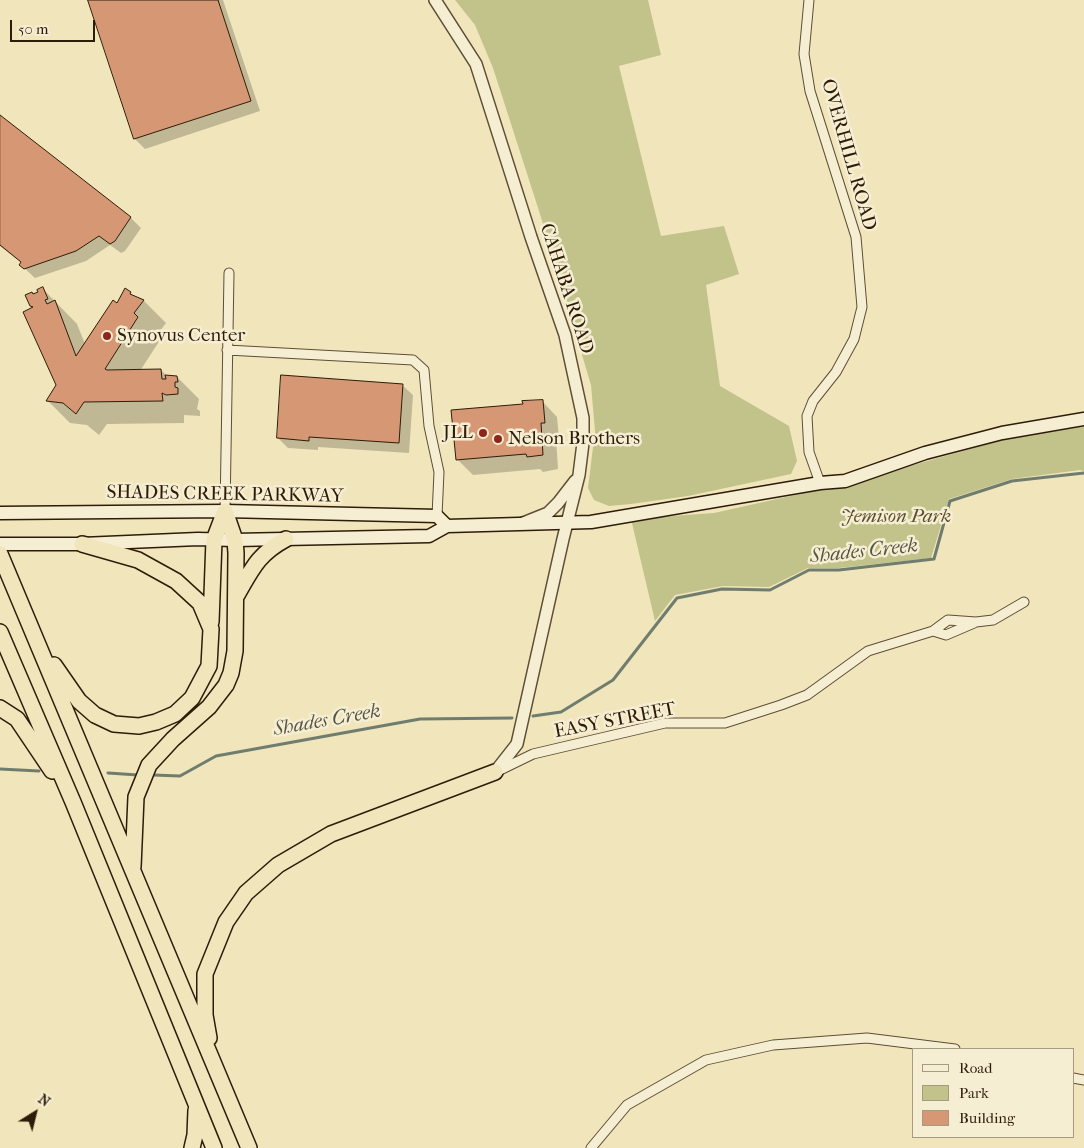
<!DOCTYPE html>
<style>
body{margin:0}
#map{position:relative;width:1084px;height:1148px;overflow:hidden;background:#f1e5bb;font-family:"IM FELL French Canon",serif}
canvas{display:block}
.legend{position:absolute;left:912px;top:1048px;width:162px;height:90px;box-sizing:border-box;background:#f6eed3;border:1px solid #a69a82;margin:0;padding:6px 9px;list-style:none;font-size:15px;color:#2d1c08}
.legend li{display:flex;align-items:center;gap:10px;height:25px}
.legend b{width:25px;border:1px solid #a69a82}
.north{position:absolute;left:10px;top:1088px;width:50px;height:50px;-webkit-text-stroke:4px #f6eed3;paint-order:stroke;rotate:36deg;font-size:14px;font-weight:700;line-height:20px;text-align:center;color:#2d1c08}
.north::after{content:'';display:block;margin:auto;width:18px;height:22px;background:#2d1c08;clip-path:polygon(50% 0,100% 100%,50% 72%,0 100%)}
.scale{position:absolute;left:10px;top:20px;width:85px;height:22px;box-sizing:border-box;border:2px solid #2d1c08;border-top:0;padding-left:6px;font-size:15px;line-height:18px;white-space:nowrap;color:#2d1c08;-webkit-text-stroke:4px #f6eed3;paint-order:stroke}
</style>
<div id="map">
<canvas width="1084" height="1148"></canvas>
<ul class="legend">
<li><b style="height:6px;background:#f6eed3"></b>Road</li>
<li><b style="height:14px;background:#c2c28b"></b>Park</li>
<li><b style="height:14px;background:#d69775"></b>Building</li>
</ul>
<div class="north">N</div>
<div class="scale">50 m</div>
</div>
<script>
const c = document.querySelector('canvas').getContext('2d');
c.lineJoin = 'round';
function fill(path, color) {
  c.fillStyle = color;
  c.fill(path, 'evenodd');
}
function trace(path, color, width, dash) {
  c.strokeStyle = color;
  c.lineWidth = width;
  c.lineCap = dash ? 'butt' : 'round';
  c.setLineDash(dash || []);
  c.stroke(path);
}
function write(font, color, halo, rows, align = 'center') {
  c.font = font + ' "IM FELL French Canon",serif';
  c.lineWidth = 5;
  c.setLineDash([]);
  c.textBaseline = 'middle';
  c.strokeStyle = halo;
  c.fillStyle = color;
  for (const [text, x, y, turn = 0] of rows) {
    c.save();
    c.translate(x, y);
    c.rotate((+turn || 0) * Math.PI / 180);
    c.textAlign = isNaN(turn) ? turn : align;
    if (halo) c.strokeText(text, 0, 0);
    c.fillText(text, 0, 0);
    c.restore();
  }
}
fill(new Path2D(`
 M455,0H648L661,55L619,66L661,236L724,226L739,274L706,285L720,386L789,426L797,461L791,474L688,496L631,504L609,506L594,500L588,488L595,431L591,385L540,214L493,68L475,25Z
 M1084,424V471L1080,470L1012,479L949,499L931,558L839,568H808L769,587L723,586L675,595L655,621L631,519L714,513L849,483L1013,437Z`), '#c2c28b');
fill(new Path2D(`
 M89,0H223L260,111L145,149L135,139Z
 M0,116L131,218L141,228L125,251L121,253L110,245L86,261L35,278L21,265L22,263L0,246Z
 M43,289L77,324L85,344L118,305L130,293L135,297L144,301L166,323L156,336L160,340L140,371L161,370L167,376L177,377L199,399L197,409L200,411V416L184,415V423L107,424L99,435L87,425L70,423L48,401L58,385L34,308L32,306L34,295L40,293Z
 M402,385L413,395L409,453L318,447V450L288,448L278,438Z
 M542,401L557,417L559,438H556L558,469L543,472L540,469L473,475L457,459L524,405Z`), '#0003');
trace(new Path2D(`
 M533,716L561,712L613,680L677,598L722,589L770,590L809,570H839L934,559L950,501L1012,481L1084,473
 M0,769L39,771
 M108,773L138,775
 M153,775L180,776L216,756L420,719L512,718`), '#6f7d6f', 3);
const building = new Path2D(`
 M88,0H218L251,101L134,139Z
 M0,115L131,217L115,241L110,244L99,236L76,251L24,269L19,265L21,262L0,245Z
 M43,287L48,299L45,300L47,304L55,300L76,356L113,300L117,303L125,288L131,292L130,294L144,300L134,313L138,317L105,369L107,370L161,369L162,379H166L165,375L177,376L178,382H175V387L178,388V394L166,395L162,393L163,401L84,402L76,414L63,403L46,401L56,385L23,312L33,307L30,306L25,295L32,292L33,294L38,292L37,290Z
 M281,375L403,384L399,443L309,437V441L277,438Z
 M543,400L545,423H541L543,455L527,457L526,454L456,460L451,410L523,404L522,401Z`);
fill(building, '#d69775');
trace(building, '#2d1c08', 1);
const minor = new Path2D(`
 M809,0L804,54L810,91L856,237L862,307L854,339L836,372L813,401L807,416L809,452L820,483
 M227,350L413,360L424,370L429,426L439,472L437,516
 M225,511L229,273
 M933,631L946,635L974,623
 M496,772L533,754L665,723H725L781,705L807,695L868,651L933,631L948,620L976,622L993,620L1024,602
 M1073,1078L1084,1080
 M591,1148L627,1105L706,1060L773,1045L867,1038L955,1049`);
const tertiary = new Path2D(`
 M435,0L476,64L531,237L565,335L583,418V443L579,475L563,539L517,744L495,772
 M523,523L548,513L558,503L575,481`);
const secondary = new Path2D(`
 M0,513L225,511L437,516L447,526
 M0,544H82L198,539L235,540L429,536L447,526L591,522L820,483L845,481L925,453L1002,433L1084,419`);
const trunk = new Path2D(`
 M0,554L249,1148
 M237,595C252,569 258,554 286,539
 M211,622L214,540L225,511
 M0,632L73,802L214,1148
 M54,665L79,701L95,715L114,724L139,726L156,722L175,714L192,698L209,666L211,629L200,603L176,581L138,560L82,544
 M0,708L17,719L52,771
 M133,867L136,797L149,765L173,739L209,707L226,685L231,673L235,651L236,553L235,540L225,511
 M209,1038L205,1015V974L226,922L246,893L278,865L331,834L495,772
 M192,1148L195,1135L196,1110`);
trace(minor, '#5e4e35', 11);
trace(tertiary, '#5e4e35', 14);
trace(secondary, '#2d1c08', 15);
trace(trunk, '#2d1c08', 18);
trace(minor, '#f6eed3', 9);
trace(tertiary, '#f6eed3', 11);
trace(secondary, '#f6eed3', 12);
trace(trunk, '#f1e5bb', 15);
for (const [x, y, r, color] of [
 [107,336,5,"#8f2418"],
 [483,433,5,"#8f2418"],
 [498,439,5,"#8f2418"]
]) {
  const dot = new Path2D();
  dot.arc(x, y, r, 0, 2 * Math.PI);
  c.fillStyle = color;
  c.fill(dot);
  trace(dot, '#f6eed3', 2);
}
write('19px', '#2d1c08', '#f6eed3', [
 ["OVERHILL ROAD",848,155,74],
 ["CAHABA ROAD",566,289,72],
 ["SHADES CREEK PARKWAY",225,495,1],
 ["EASY STREET",615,721,-11]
]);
write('19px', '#2d1c08', '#f6eed3', [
 ["Synovus Center",117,336],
 ["JLL",473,433,"right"],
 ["Nelson Brothers",508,439]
], 'left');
write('italic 19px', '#5a4e2f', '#f6eed3', [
 ["Jemison Park",896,517]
]);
write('italic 20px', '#545544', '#f6eed3', [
 ["Shades Creek",864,552,-6],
 ["Shades Creek",327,721,-10]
]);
</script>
